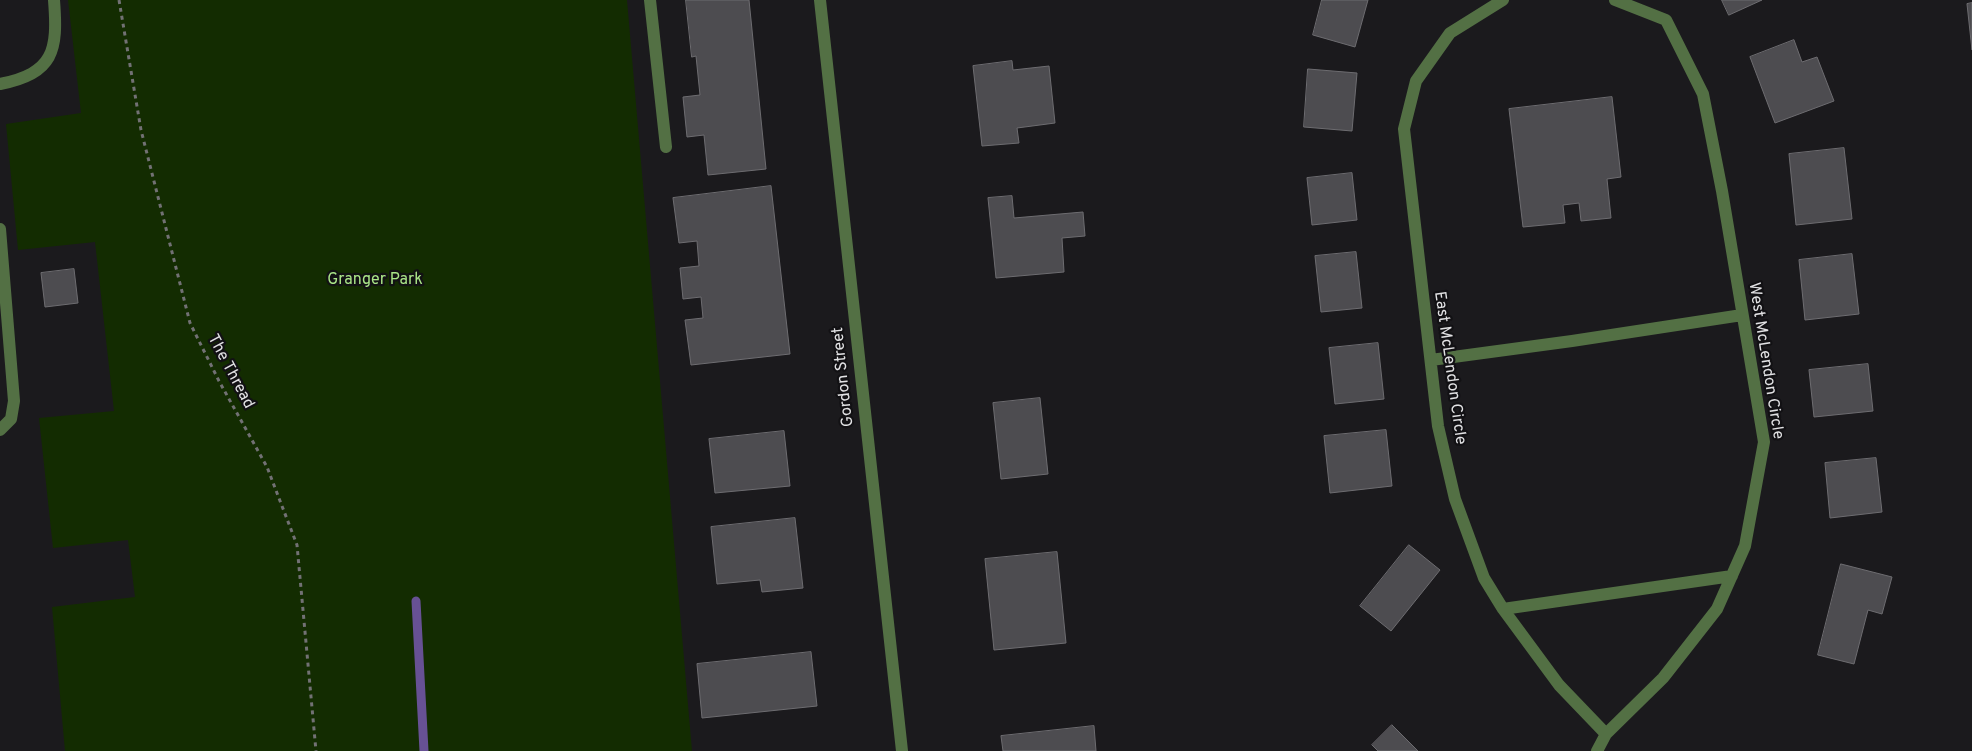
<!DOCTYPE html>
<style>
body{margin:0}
canvas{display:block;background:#1b1a1d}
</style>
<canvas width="1972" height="751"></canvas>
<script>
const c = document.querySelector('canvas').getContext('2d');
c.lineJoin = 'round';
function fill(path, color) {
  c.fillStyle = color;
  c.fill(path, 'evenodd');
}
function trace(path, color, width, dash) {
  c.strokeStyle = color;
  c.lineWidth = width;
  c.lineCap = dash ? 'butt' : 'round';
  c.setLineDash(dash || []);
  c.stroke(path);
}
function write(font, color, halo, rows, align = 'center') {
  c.font = font + ' Overpass,sans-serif';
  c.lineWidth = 4.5;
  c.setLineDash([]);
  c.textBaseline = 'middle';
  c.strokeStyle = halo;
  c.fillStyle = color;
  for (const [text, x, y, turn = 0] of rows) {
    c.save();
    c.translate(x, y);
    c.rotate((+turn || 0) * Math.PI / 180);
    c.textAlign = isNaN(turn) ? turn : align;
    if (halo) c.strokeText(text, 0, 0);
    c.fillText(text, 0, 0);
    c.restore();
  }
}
fill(new Path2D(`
 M68,0H627L692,751H65L52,607L135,597L128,540L53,548L39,418L114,411L95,242L18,250L6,124L81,113Z`), '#132c01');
trace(new Path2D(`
 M416,601L424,751`), '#675194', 9);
const building = new Path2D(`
 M686,0H749L766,169L708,175L704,135L687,137L683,97L700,95L696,56L692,57Z
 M1322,0H1368L1355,47L1313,35Z
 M1722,0H1762L1729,15Z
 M1972,3V50L1967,4Z
 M1794,40L1802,62L1817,57L1834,101L1775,123L1750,57Z
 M1012,61L1013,70L1049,66L1055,123L1017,128L1019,143L982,146L973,66Z
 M1308,69L1357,73L1352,131L1304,127Z
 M1612,97L1621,177L1607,179L1611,218L1581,221L1579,203L1563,205L1565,223L1523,227L1509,109Z
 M1844,148L1852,219L1796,225L1789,154Z
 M1352,173L1357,220L1312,225L1307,178Z
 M771,186L790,354L691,365L685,320L703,318L701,297L683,299L680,268L699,266L697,241L679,243L673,198Z
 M1012,196L1014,218L1083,212L1085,236L1062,238L1064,272L996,278L988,198Z
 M1356,252L1362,308L1321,312L1315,256Z
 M1852,254L1859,314L1805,320L1799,260Z
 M74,269L78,303L45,307L41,273Z
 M1378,343L1384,399L1335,404L1329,348Z
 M1868,364L1873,411L1814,417L1809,370Z
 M1040,398L1048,474L1001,479L993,403Z
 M1386,430L1392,486L1330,493L1324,436Z
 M784,431L790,486L715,493L709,439Z
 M1876,458L1882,512L1830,518L1825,463Z
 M795,518L803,588L762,592L760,580L717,584L711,527Z
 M1409,545L1440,570L1391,631L1360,606Z
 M1057,552L1066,643L994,650L985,559Z
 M1841,564L1892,577L1882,614L1868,610L1854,664L1818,655Z
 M811,652L817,706L702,718L697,664Z
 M1392,725L1418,751H1378L1372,745Z
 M1094,726L1096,751H1003L1001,736Z`);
fill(building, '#4d4c50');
trace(building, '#6d6c70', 1);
trace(new Path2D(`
 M119,0L141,130L190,323L219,381L267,467L297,545L316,751`), '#727174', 3, [4, 4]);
trace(new Path2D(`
 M650,0L666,147
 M820,0L902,751
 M1503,0L1450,33L1416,81L1404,129L1438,426L1455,499L1484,578L1503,609L1559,685L1606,734
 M0,84C54,73 58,51 54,0
 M0,229L14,401L11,419L0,430
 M1431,360L1572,341L1742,315
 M1503,609L1732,576
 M1597,751L1606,734L1663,678L1717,609L1745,546L1764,442L1722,191L1703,94L1666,20L1615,0`), '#537044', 12);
write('16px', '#aae588', '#121114', [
 ["Granger Park",375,281]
]);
write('16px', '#e2e2e4', '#121114', [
 ["West McLendon Circle",1765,361,81],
 ["East McLendon Circle",1449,368,82],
 ["The Thread",230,372,62],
 ["Gordon Street",844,377,-96]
]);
</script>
